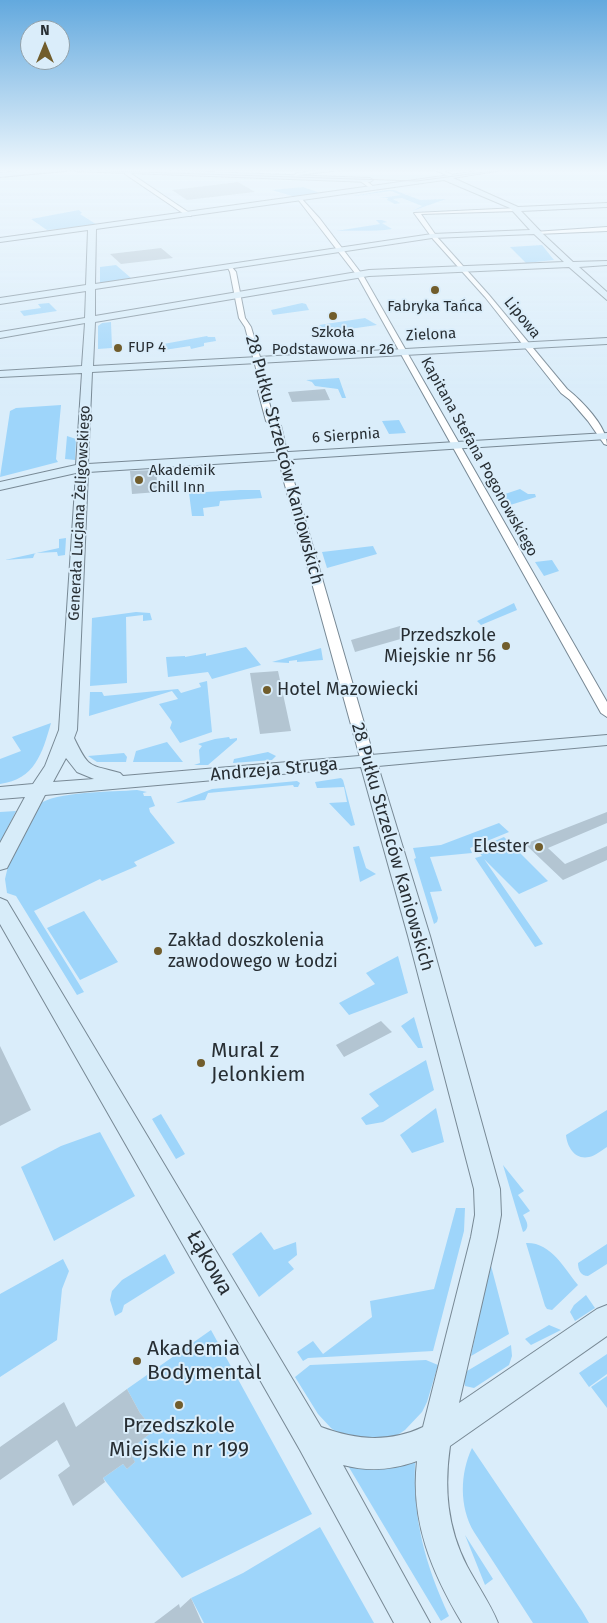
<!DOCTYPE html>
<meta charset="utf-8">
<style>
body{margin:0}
#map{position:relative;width:607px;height:1623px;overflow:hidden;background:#daedfa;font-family:"Fira Sans",sans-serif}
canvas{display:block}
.north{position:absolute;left:20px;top:20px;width:50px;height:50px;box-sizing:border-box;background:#daedfa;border:1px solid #92a1aa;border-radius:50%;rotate:0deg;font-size:14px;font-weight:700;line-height:20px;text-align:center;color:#272e33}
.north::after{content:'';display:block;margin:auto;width:18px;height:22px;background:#715d2c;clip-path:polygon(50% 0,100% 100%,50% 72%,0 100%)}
</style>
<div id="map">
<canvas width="607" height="1623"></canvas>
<div class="north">N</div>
</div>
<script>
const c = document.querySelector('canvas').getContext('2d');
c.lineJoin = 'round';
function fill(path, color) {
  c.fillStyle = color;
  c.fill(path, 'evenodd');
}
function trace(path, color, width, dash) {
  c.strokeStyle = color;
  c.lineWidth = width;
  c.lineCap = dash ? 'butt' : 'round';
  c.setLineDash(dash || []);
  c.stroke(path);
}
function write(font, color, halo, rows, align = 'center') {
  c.font = font + ' "Fira Sans",sans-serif';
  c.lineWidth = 4;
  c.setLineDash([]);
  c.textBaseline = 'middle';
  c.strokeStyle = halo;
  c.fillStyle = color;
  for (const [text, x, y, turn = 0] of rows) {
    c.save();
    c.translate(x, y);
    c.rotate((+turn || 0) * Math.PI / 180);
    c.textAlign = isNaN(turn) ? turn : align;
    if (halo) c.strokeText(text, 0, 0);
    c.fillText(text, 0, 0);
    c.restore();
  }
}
fill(new Path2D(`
 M303,187L320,193L295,197L272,190Z
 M386,190H394L420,200L446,199L412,211L422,206L402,198L393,199L400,203L395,204L387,200L388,198H380L401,195L391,191L355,196H353Z
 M79,210L82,213L80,214L99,226L47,230L31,219Z
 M376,220H382L387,222L382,223L392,229C373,232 355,230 336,231L380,224Z
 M542,245L554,260L526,263L510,247Z
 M116,265L131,278L100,283V267Z
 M49,303L57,311L24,316L20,311L41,308L38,304Z
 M302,303L306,304L309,310L273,315L271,310Z
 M365,318L377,325L329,332L319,325Z
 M111,322L112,348L98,349V326L102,323Z
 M207,336L208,337H215L216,341L204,343V346L191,349L190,346L158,351V345Z
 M339,378L346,398H342L338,389L315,386L312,382L306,380Z
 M61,405L56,459L58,462L0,477L10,411L16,408Z
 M399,420L406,433L389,434L382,421Z
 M67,436L76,439L75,460L65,459Z
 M520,489L528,494H535L536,497L507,506L501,505L496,497Z
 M240,490H260L262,498L220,501L219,506L203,508L204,516H192L189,493Z
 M66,538L65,555L58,556L57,552L35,553L33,558L5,560L59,548V539Z
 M373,546L377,554L327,568L322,552Z
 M552,560L559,571L544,576L535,562Z
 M514,603L517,610L481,625L477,621Z
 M136,612L150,613L152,620L143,621V615L126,617L127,683L90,686L92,618Z
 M246,647L261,665L212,679L208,672L168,677L166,657L185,656V657L206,653V656Z
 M321,648L323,660L297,662V660L289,661V663L272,662Z
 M207,681L212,732L180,743L170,728L172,722L159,704L178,699L172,691L89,716L90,692H102L104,696L178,689L181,693L201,687L199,683Z
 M51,723C42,754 35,779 0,784V759L21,751L12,737Z
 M229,737L230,739L237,738V740L208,765H194L200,763L199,750L202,746L198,744L215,739Z
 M167,742L183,762H133L136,751Z
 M268,752L276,756L272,760L233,763L234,759Z
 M124,753L127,757L126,762H97L88,756Z
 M341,778L343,780L355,825L351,826L329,803L347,802L344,787L320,788H317L315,782Z
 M297,781L300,783L298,787H294L293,785L208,793L205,800L176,803L212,789Z
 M137,790L147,792L143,793L144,796H151L155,806L149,808L150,812L175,843L134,862L137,866L102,881L100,879L34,911L84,992L77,995L16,896L7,893L5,879L9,862L38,805C55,791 113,792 137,790Z
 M16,811L0,843V812Z
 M499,823L509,832L470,848L472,853L430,857L442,891L430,892L438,918L437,922L434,924L414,859L416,858L413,848L441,845Z
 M504,837L548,881L519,894L484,859L543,944L535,947L475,858L482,856L476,849Z
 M359,846L366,868L376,874L360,882L353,847Z
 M84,911L118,962L80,980L47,928Z
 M398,956L408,993L349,1015L339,1003L375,984L366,973Z
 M414,1017L423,1048H418L401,1026Z
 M426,1060L434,1090L383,1122L366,1125L361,1118L379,1106L369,1094Z
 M436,1108L444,1142L412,1153L400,1135Z
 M607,1110V1147C602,1150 595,1156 589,1157C575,1160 567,1147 566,1135Z
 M161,1114L185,1154L176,1159L152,1119Z
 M100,1132L135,1196L54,1241L21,1167L61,1146Z
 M503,1165L524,1191L518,1195L530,1211L523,1215C526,1220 530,1226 525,1231L523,1232Z
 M456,1208H465L464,1231L433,1351L308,1358L303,1361L297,1352L313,1341L323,1354L372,1317L370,1301L434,1289Z
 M261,1232L274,1250L296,1242L297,1255L288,1262L294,1269L259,1297L232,1254Z
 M526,1243C551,1242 564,1268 578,1285L552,1310L547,1309L545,1306Z
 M607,1244V1264L588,1276C581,1276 578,1270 578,1263Z
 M165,1254L175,1273L124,1305L122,1312L115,1316L110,1300L112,1291L122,1280Z
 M63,1259L69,1271L62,1289L57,1340L0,1377V1294Z
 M490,1262L509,1334L471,1356Z
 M586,1295L595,1308L575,1321L570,1312L574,1305Z
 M549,1325L561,1330L531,1345L525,1339Z
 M211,1330L312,1514L182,1578L103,1478L123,1464L127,1469L135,1462L132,1457L138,1452L134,1446L151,1433L145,1419L140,1413L127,1389Z
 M511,1345L512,1356L509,1365L474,1388L465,1386L464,1381L467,1371Z
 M607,1354V1374L589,1387L579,1373Z
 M426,1360L438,1365L427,1402L422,1412L405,1430L396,1436L386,1439L342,1436L331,1428L318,1414L295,1377L310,1365Z
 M607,1376V1408L591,1387Z
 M472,1448L582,1611L589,1623H533L474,1532C459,1507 460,1473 472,1448Z
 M415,1462C413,1520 425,1564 449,1616L441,1621L347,1464L400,1466Z
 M320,1527L374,1623H204L191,1598L243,1573Z
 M465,1535L493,1579L485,1585Z`), '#9ed5fa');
fill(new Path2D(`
 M238,182L255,192L187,200L172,190Z
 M161,248L173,258L121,264L110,254Z
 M325,389L330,400L292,402L288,392Z
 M156,470L158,492L132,494L130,471Z
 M400,626L411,636L355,652L351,640Z
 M278,671L291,731L260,734L250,673Z
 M607,812V823L548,848L565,864L607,846V860L563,880L525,844Z
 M381,1021L392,1032L344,1057L336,1045Z
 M0,1046L31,1110L0,1126Z
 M127,1389L140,1413L145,1419L151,1433L134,1446L138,1453L132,1456L135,1462L127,1469L123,1464L103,1478L105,1482L73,1506L58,1475L70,1466L57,1440L0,1480V1447L64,1402L76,1427Z
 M191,1598L202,1623H154L179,1604L180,1608Z`), '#b3c5d2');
const street = new Path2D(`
 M333,169H347L298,175L294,178L292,177L297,173Z
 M433,169H439L455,176L451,177Z
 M126,170H130V173L191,214V216H187L125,174Z
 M359,178H363L375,188L371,189L359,180Z
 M297,198H301L320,219L364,277L607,702V717L601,713L358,277Z
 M518,208L516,211L421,214L437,237L489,295L567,389C581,400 607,426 607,445L604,444L588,421L570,400L561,393L485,297L433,239L414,213Z
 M607,227V231L537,234L534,232Z
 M227,266H231L236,272L245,318L251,327L269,387L266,391L274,420L281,426L293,478L375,761L373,764H363L361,761L283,478L273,427L266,421L258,391L261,387L245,327L239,318L230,272Z`);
const secondary = new Path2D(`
 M46,169H67L64,171L0,177V173Z
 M73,169H122L370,178L373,180L370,182L76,171Z
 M493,169H508L453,178L518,207L607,203V207L521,211L543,234L573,262L607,261V265L579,267L607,292V300L569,267L369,276L95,322L93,366L607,338V344L92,372L88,464L607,433V439L88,472L77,730L74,738C89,769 88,764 120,773L123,776L607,735V745L378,766L430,936L500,1189L501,1215L497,1237L459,1403L597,1309L607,1305V1336L450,1446C444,1488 447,1527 467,1566C477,1585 490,1603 498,1623H462C432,1573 410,1521 417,1461C392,1470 369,1472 343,1465L430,1623H394L300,1450L0,924V898L7,901L321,1427C356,1440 389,1443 423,1427L471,1237L475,1215L474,1189L408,936L361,767L45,795L7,868L0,870V843L25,797L0,799V787L33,784L45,766L59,730L76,473L0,490V482L76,465L82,373L0,377V371L82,366L85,323L0,338V332L85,318L86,291L0,304V298L86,285L88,230L0,242V238ZM444,180L510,208L530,230L432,234L95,284L96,229ZM534,234L564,262L369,270L95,316V289L432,238ZM66,758L77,772L94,779L53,782Z`);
trace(street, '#788995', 2);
trace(secondary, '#788995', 2);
fill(street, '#fff');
fill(secondary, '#d7ecf9');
trace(new Path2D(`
 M5,177L79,170L417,181L507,169`), '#77838c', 1);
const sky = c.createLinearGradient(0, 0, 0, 396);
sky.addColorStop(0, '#63a9de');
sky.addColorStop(0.43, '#eef7fd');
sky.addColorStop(1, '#eef7fd00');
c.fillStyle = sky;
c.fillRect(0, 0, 607, 396);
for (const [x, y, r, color] of [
 [435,290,5,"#715d2c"],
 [333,316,5,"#715d2c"],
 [118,348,5,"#715d2c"],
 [139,480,5,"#715d2c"],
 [506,646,5,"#715d2c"],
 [267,690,5,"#715d2c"],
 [539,847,5,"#715d2c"],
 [158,951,5,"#715d2c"],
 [201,1063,5,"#715d2c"],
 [137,1361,5,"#715d2c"],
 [179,1405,5,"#715d2c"]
]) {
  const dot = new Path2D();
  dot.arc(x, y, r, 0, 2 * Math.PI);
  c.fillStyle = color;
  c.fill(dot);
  trace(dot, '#daedfa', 2);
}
write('15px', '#272e33', '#daedfa', [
 ["Fabryka Tańca",435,307],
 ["Szkoła",333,333],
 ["Podstawowa nr 26",333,350],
 ["FUP 4",128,348,"left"],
 ["Akademik",149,471,"left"],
 ["Chill Inn",149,488,"left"]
]);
write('15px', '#272e33', '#daedfa', [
 ["Lipowa",522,318,51],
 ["Zielona",431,335,-3],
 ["6 Sierpnia",346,436,-4],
 ["Kapitana Stefana Pogonowskiego",479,457,61],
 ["Generała Lucjana Żeligowskiego",80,513,-87]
]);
write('18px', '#272e33', '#daedfa', [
 ["28 Pułku Strzelców Kaniowskich",284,460,75],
 ["Andrzeja Struga",274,770,-5],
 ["28 Pułku Strzelców Kaniowskich",392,847,74]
]);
write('18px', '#272e33', '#daedfa', [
 ["Przedszkole",496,636],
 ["Miejskie nr 56",496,657],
 ["Hotel Mazowiecki",277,690,"left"],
 ["Elester",529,847],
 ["Zakład doszkolenia",168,941,"left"],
 ["zawodowego w Łodzi",168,962,"left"]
], 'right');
write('21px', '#272e33', '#daedfa', [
 ["Mural z",211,1051],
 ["Jelonkiem",211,1075],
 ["Akademia",147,1349],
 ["Bodymental",147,1373],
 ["Przedszkole",179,1426,"center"],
 ["Miejskie nr 199",179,1450,"center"]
], 'left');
write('21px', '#272e33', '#daedfa', [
 ["Łąkowa",209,1263,60]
]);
</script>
